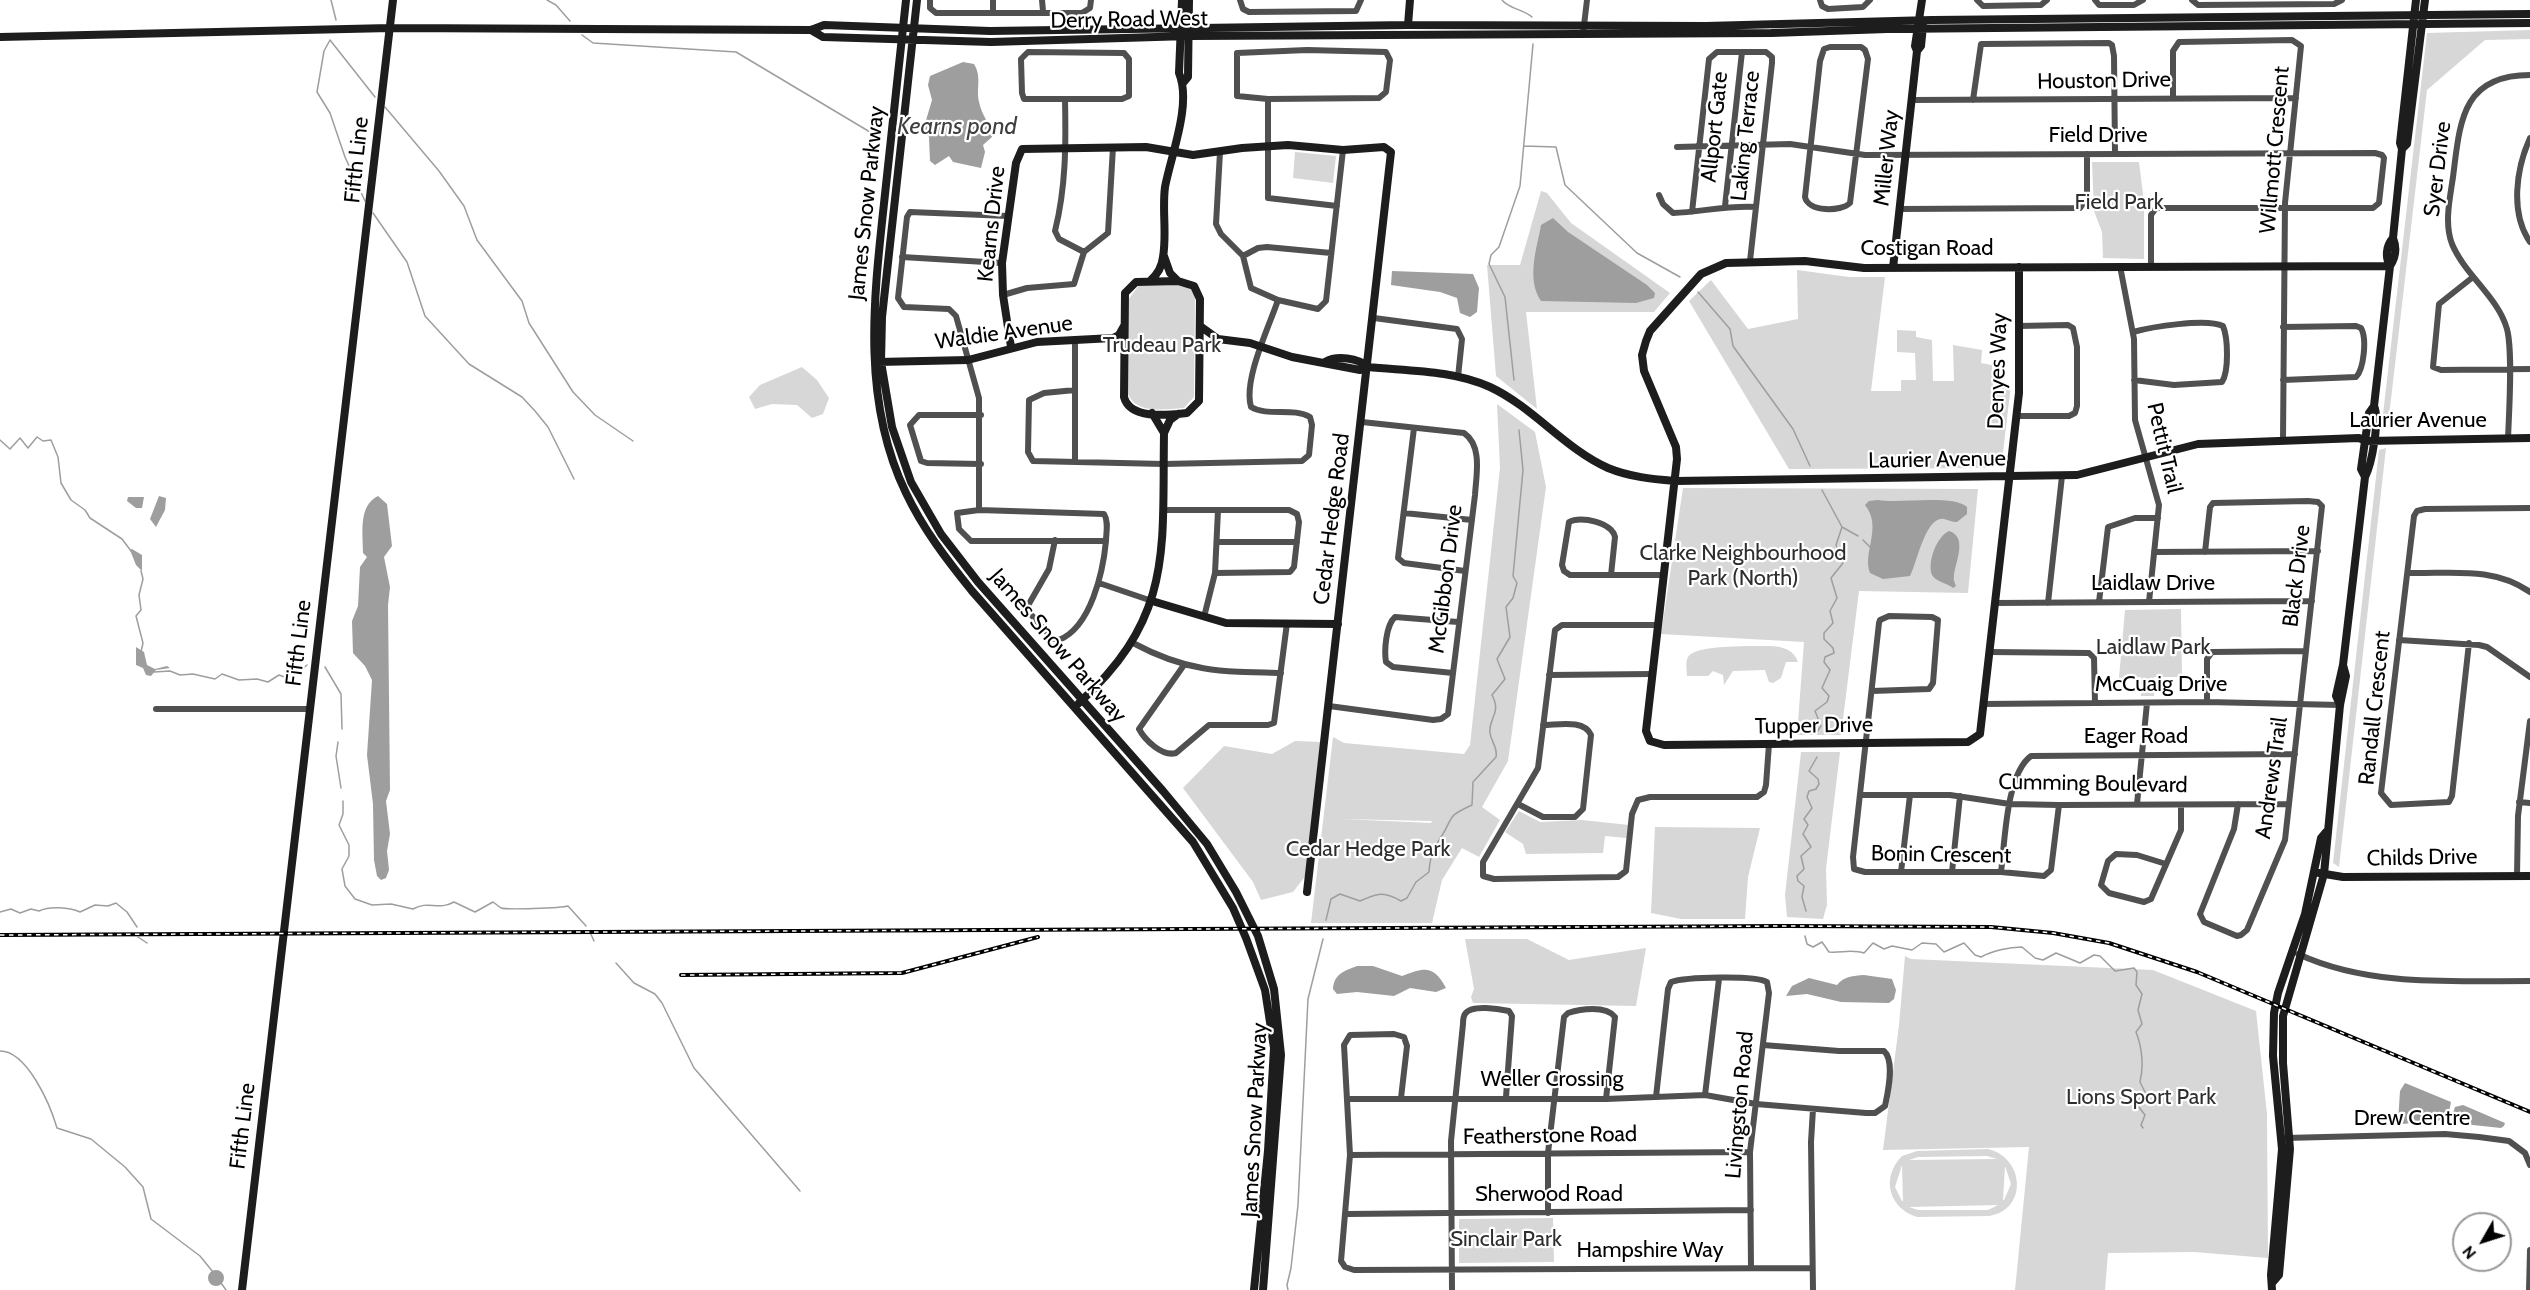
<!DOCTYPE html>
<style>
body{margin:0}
#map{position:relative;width:2530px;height:1290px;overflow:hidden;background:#fff;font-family:Cabin,sans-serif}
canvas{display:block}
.north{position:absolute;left:2452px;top:1212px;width:60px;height:60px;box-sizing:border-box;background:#fff;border:2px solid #999;border-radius:50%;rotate:231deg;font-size:16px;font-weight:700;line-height:24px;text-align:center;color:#000}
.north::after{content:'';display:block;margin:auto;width:21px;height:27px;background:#000;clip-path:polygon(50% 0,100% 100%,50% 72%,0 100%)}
</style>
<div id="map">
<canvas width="2530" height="1290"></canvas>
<div class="north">N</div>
</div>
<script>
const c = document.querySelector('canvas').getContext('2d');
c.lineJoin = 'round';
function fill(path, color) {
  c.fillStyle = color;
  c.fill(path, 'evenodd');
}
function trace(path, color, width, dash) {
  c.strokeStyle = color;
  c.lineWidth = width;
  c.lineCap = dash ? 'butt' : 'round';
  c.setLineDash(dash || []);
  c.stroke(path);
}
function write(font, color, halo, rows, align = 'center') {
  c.font = font + ' Cabin,sans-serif';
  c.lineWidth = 4.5;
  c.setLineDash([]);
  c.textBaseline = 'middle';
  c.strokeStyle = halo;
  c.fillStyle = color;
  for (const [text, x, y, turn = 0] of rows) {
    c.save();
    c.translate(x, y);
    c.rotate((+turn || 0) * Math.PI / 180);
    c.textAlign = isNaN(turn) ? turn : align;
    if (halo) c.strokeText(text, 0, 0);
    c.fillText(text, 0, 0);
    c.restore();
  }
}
fill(new Path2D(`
 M2530,30V39L2485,40L2427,90L2388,425L2382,423L2427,33Z
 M1295,152L1336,156L1333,183L1293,178Z
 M2092,162H2139L2144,202V259L2103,258L2102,232L2094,211Z
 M1541,191L1547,193L1571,223L1670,293L1654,312H1526L1537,409L1496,376L1487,265H1520Z
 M1797,270L1849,277H1885L1871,391H1901V380H1916L1915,353L1897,352V330L1916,331V337L1932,340L1933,381H1954L1953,345L1982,350L1981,363L1992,365L1993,386L2011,385L2002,461L1992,468L1789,469L1689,301L1711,280L1748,329L1798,319Z
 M1180,284L1192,290L1195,297L1194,397L1184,408C1165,409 1137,415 1128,394V300L1139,285Z
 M802,367L817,380L829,398L823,414L812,418L797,405L772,404L755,409L749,397L760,385Z
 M1497,404L1535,432L1546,487L1508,761L1482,807L1500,820L1479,857L1462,848L1442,880L1432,923H1311L1333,737L1344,743L1464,754L1470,745L1500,468ZM1341,819L1432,821L1431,823Z
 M2386,448L2339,867L2333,863L2379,450Z
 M1683,488L1978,489L1968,593L1859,591L1841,735H1797L1804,642L1661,634Z
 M2181,609L2182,677H2154V696H2141V677L2119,678L2125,610Z
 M1746,646C1764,647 1791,641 1798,662H1786L1781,678L1773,683L1769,682L1765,670L1733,671L1724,685L1723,675L1713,671L1708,676H1687C1687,670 1685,662 1688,657C1695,646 1733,647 1746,646Z
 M1295,741L1321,742L1307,874L1293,892L1261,900L1253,882L1183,788L1224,746L1272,754Z
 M1801,752H1840L1826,869L1827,905L1823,919L1787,917L1785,895Z
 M1519,811L1540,822L1582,820L1629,825L1627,838L1605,836L1603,853L1526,854L1523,844L1505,832Z
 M1655,827L1760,828L1748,877L1745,919H1681L1651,913Z
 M1465,939H1527L1569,960L1646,948L1636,1006L1473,1003L1471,997L1474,989Z
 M1905,956L1911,959L2153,970L2256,1011L2267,1114L2268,1258L2194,1252L2108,1253L2105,1290H2015L2029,1147L1883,1150L1899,1025Z
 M1988,1149C2025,1158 2028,1210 1989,1216L1917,1217C1888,1208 1881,1177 1902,1156L1917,1151ZM1987,1156L1997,1159L1909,1160L1918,1157ZM1902,1165L1903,1201H1902L1895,1187ZM2005,1166L2011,1184L2004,1200H2003ZM1998,1205L1988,1210H1918L1909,1207Z
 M1553,1218L1554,1262L1459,1263V1219Z`), '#d7d7d7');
fill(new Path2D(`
 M963,62L974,64C982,77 976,88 979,102C982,116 990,123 992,137L983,145L985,152L981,168L953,162L949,156L935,165L930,161L929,137L924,127L932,100L928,85L930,76Z
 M1553,218L1568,232L1647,285L1655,293L1654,298L1636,303L1541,301C1526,279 1537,248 1541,225Z
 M1392,271L1473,274L1479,288L1477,312L1470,317L1460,313L1457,298L1440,292L1391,285Z
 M159,496L166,498L165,510L156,527L150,519Z
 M378,496L387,504L392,546L384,557L390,587L388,605L390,790L386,801L390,834L387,851L389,870L386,878L381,880L377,876L374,860L373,804L367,755L372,680L365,666L353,653L352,621L358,606L360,567L367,557L363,553C363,533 358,506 378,496Z
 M128,497H144L142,508H136L127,501Z
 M1878,500C1900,504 1952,494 1967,507V514L1957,522C1952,522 1949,520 1944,519C1925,516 1917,564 1910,576L1883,579L1870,573C1862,553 1883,527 1865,505L1869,501Z
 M1949,531C1969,537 1954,565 1954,576C1953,580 1955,583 1956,586L1953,588C1947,583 1936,582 1932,575C1927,562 1937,536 1949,531Z
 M132,549L142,555V571L136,565L130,550Z
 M136,647L144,652L147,665L155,669L167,666L170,668L156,670L151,676L146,675L143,668L136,665Z
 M1357,966H1373L1402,976C1424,968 1433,964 1446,988L1436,992L1410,988L1394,996L1357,992L1337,994L1333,989C1334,974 1344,971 1357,966Z
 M1864,975L1892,979L1896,990L1894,999L1889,1003L1841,1002L1807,994L1786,996L1792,986L1809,978L1837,985C1844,976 1853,976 1864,975Z
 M2405,1083L2451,1102L2448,1117C2437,1124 2416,1122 2402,1124L2398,1122L2400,1091Z
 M2463,1105L2505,1123L2504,1126L2501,1128L2454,1123L2451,1119L2455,1107Z
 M208 1278a8 8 0 1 1 16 0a8 8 0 1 1-16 0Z`), '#9e9e9e');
trace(new Path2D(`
 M331,0L336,20
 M547,0L556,5L570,21
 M1502,0C1509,9 1523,9 1532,17
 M582,35L593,43L736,52L880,138
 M385,107L439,171L464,206L477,240L522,301L529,323L573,392L595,415L633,441
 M1524,146L1556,147L1565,185L1637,253L1680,277
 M365,201L345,157L330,113L317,92L324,51L330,40L375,97
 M373,213L407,262L425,316L469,364L522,397L535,411L548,427L574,479
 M1698,292L1730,329L1733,346L1793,429L1810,466
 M1514,380L1505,297L1489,264L1491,255L1499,247L1520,186L1533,44
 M0,440L10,449L20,438L28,448L37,437L43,441L51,440L58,457L61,483L71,500L85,510L90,518L122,539L131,551
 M1822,490L1842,527L1858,536
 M1863,540L1870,547
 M141,652L143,643L136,616L141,610L139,595L143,579L141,571
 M325,667L341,694L342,729
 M154,672L170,671L180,675L193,674L215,679L222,674L239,680L257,679L268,682L279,675L290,679L307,665
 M1817,732L1821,726L1815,711L1827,702L1829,696L1822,688L1830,670L1824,662L1825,657L1834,653L1833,648L1824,639V633L1833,623L1830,611L1837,598L1831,578L1843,563L1836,545L1842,527
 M338,742L336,756L341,788
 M343,801V814L339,825L349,845V856L342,869L345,886L355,899L372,905L391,904L413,909C429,900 438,911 454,902L475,912L493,902C496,904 498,906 501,908C506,910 561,908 568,906L586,926
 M1806,911L1802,897L1804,886L1798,881L1797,876L1804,869L1801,856L1811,847L1803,834L1808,825L1804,819L1812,808L1807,797L1809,791L1816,789L1819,784L1818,779L1809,771L1817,757
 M0,912L11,909L20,913L31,909L39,911C49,906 69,907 80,912L95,905L108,906L116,903L127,912L137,927
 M1326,920L1331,899L1340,894L1360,901C1378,893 1384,891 1401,901L1407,898L1416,882L1429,872C1430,857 1433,849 1441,837C1455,816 1444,818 1472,805L1473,782L1496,757C1498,747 1491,742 1490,733C1488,718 1502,714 1492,695L1505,679L1497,659L1510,637L1506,607L1513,598L1517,583L1513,576L1523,470L1519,430
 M590,932L594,941
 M1805,936L1807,944L1813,947L1822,942L1829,952C1841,953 1852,949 1864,953L1873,943L1884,949L1892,946L1912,950L1922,943L1936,944L1944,952L1964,943L1975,955L1981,957C1992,951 2009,947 2022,947L2035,958L2043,960L2056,953L2080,963L2094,955L2100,956L2115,971L2134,968L2137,972L2136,985L2142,994L2138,1010L2142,1024L2136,1032C2142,1047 2144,1066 2140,1082L2146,1094L2138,1100V1106L2145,1115L2141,1125L2143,1128
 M138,937L147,943
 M616,963L634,983L655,994L662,1003L694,1068L800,1191
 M0,1051C27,1051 50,1104 57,1128L91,1139L125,1167L143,1187L151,1219L200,1256L213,1272
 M221,1283L226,1290
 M1288,1290L1287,1285L1291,1268L1298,1205L1308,999L1323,939`), '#9e9e9e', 1.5);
trace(new Path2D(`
 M930,0V8L936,13H1082L1090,8L1091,0
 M1042,0L1043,11
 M1240,0L1243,9L1249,12L1356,11L1361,0
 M1820,0L1822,6L1828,9L1863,7L1870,0
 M1977,0L1983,6L2041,5L2047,0
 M2095,0L2099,5H2134L2143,0
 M2192,0L2198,5L2334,4L2342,0
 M993,12V0
 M1583,34L1587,0
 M1830,47H1861L1865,50L1868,59L1850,203C1841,212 1808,212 1805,197L1820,61L1824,49Z
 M1307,50L1386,52L1390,60L1386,92L1379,98L1268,99L1237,96V53Z
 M1028,52L1124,53L1129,59V96L1122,99H1024L1022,93L1021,59Z
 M2173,98V51L2179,42L2292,40L2301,46L2285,203L2283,440
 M1065,99C1066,144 1066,187 1055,231L1059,239L1084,252
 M1268,99V198L1337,206
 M1912,100L2296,98
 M1973,100L1981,44L2109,43L2112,45L2114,56L2115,153
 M2530,138C2516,169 2510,213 2530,242
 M1677,147L1790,144L1865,155L2375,153L2382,155L2384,158L2379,203L2373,208H2156L2151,215V265
 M1220,152L1216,224L1221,234L1243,256L1251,288L1278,300L1318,309L1326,301L1343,150
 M1659,195L1663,204L1673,213C1701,212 1728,205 1756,207
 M1725,206L1742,52
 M1900,209L2080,208L2087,198V154
 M1692,212L1709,59L1717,52H1766L1772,57V63L1750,261
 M1243,256L1258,248L1267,247L1331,253
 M902,257L1002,263
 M2120,266L2134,339L2135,420L2159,505L2149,602
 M2473,277L2439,304L2433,367L2441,370L2530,369
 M1003,295L1027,288L1074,284L1084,252L1108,233L1113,147
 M1374,318L1457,329L1462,339L1458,377
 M2133,332C2151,327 2206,318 2223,326C2228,338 2229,371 2222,382L2174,385L2134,380
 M2283,380L2356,377C2364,369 2367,338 2361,328L2356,326L2283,327
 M1075,390L1044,393L1029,400L1028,452L1033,461L1164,464L1302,461L1309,455L1312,425L1310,417C1293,407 1268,417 1251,407C1243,380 1269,327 1278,300
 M2016,416H2069L2075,413L2077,406V347L2073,328L2068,325L2019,326
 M1414,428L1398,558L1404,563L1465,571
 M2508,439C2509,412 2513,352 2507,329C2498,297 2465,275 2452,244C2444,223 2450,198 2453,177C2460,123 2461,75 2530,75
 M1075,461V340
 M981,464L927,463L921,461L910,425L919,415H981
 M979,510V398L956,316L949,309L904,307L898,298L907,217L910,212L1008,216
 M1163,510H1289L1297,514L1299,522L1294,567L1290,572L1215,573
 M1404,513L1472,520
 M1055,540L1049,569L1026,609L1052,638L1059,640C1091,627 1103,572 1106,541C1106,532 1109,522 1104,514L979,510L957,513L959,529L971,541H1106
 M1217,542H1297
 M2154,552L2318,551
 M2205,552L2210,507L2213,503L2308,501L2318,502L2322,506L2285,840L2247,930L2241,935L2237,936L2204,922L2200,914L2234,829L2238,804
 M2408,573C2451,574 2493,566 2530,592
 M1611,575L1615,537C1612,523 1581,515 1569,522L1562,565L1564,571L1570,575H1664
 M1099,583L1152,601
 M2099,602L2108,527L2135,518H2158
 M1995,603L2312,601
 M2048,603L2062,476
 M1204,617L1215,573L1218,510
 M1658,625H1562L1555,630L1538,768L1483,862V876L1494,879L1618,877L1626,871L1632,814L1638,800L1650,797H1757L1764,792L1766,785L1769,744
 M2399,640L2479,645L2487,647L2530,677
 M1133,643C1187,672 1221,672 1281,673
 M2469,643L2452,796L2449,802L2391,805L2381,793L2414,516L2417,511L2425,509L2530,508
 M1989,652L2089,653L2094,658L2095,703
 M1184,665L1139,729C1145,740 1162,757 1176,753L1209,725H1268L1274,723L1287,623
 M1453,673L1393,667L1386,662C1384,650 1386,625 1395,617L1458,622
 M1549,675L1652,674
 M1872,691L1929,689L1933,683L1938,620L1932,617L1889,616L1880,620L1879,623L1853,857L1854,869L1865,872H2001L2044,876L2051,870L2059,805
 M2207,702V659L2212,652L2306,651
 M1983,704L2207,702L2340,705
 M1329,706L1433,720L1441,719L1448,714L1475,495C1476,476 1483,446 1464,433L1362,422
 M156,709H309
 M1860,795H1950L2010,804L2059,805L2289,804
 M2519,802L2530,803
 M1518,804L1543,817H1575L1583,809L1591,735C1584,719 1558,725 1543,725
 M2137,804L2147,703
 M2166,864L2137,855L2116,854L2108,861L2101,885L2109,893L2144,902L2151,899L2181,830V805
 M1901,872L1910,795
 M1952,872L1960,796
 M2001,872C2005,842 2006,774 2031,756L2295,754
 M2517,876L2518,816L2530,721
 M2298,954C2369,987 2453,981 2530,981
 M1705,1095L1719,979
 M1656,1097L1668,989L1671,982C1685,977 1755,975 1767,982L1769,993L1750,1152L1751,1268
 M1401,1098L1407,1046L1404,1037L1394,1034L1350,1035L1344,1045L1350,1155L1341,1261L1345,1267L1354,1270L1812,1268
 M1347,1099H1606L1705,1095L1756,1104L1866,1113H1875L1885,1106C1888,1092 1895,1061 1884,1051H1839L1763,1045
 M2285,1138L2445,1134L2479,1137L2509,1141L2525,1153L2530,1165
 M1350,1155L1750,1152
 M1548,1213V1153L1564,1017L1568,1013C1580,1009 1606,1005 1615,1017L1606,1099
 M1347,1214L1751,1210
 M1452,1290L1451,1141L1463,1024C1463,1021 1463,1017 1465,1014C1471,1004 1500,1009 1509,1011L1512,1016L1506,1097
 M1813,1290L1811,1142L1813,1109
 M2529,1290L2530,1250`), '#505050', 6);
trace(new Path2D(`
 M906,0C899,62 893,123 886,185C875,289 859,396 906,493C923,529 947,560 972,591L1193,842L1233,908L1246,938L1265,990L1274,1048L1268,1151L1254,1290
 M917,0L882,317L881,362L892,427L911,482L941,534L978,582L1163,791L1207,844L1236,892L1258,936L1274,989L1281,1055L1263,1290
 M1408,25L1410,0
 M811,30L823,37L991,42L1189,36L1771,33L1887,29L2530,23
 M0,37L390,28L811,30L824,25L990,31L1408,25L1706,26L1932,20L2530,14
 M1917,51L1921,46L1923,26
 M1183,83L1188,77L1189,0
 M2402,149L2407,144L2425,0
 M1164,256L1170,273L1178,281
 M2390,266C2385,257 2386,246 2393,238L2402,149L2400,143L2416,0
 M2019,267V393L1980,734L1968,742L1664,745L1650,741L1646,731L1677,459L1676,447L1644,371L1642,355L1646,341L1650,331L1701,274L1726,263L1805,261L1864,268L2390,266
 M1893,268L1917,51L1915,46L1922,0
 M1150,281C1158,274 1162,267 1163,257C1167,234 1162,210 1165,187C1171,155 1192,104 1179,73L1182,0
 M1178,281L1194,286L1200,299L1199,401L1187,413C1168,415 1130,420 1124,397L1125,293L1136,282Z
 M1200,326L1218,339L1250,343L1292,357L1360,370L1368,367C1409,371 1453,370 1490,387C1533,407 1565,449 1608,468C1630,477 1652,479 1675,481L2077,475L2198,444L2359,438L2366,441L2530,438
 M1011,347L1003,295L1002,263L1016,163L1022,149L1146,147L1193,155L1242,148L1288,145L1343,150L1384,147L1391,152L1307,892
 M878,362L968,360L1037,342L1113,338L1119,335L1124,326
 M1325,362C1337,355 1358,358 1368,367
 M1152,413L1164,433
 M2365,477L2361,469L2369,413L2374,406
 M1152,601L1226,623L1338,624
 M1079,703C1174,616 1162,551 1164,433L1170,420L1178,414
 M2340,705L2336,696L2343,665L2365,477C2372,464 2380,419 2374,406L2390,266C2396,257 2397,248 2393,238
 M2319,873L2343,877L2530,876
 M2273,1282L2279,1275L2290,1149L2283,1063V1016L2324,874L2340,705L2346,676L2343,665
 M242,1290L393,0
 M2272,1290L2271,1275L2282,1149L2273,1056L2274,1013L2278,993L2305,914L2321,838L2326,832`), '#1d1d1d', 8);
const rail = new Path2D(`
 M0,935L1786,926L1991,927L2053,933L2109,943L2197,972L2530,1112
 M681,975L902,973L1038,937`);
trace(rail, '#000', 4);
trace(rail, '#fff', 1.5, [4.5]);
write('22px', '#000', '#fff', [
 ["Derry Road West",1129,20,-1],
 ["Houston Drive",2104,81,-1],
 ["Allport Gate",1715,127,-84],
 ["Laking Terrace",1746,136,-84],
 ["Field Drive",2098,136],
 ["Willmott Crescent",2275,150,-85],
 ["Miller Way",1887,158,-84],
 ["Fifth Line",357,160,-84],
 ["Syer Drive",2438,169,-83],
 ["James Snow Parkway",867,203,-84],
 ["Kearns Drive",992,224,-84],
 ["Costigan Road",1927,249],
 ["Waldie Avenue",1004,333,-8],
 ["Denyes Way",1998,371,-88],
 ["Laurier Avenue",2418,421],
 ["Pettit Trail",2164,448,77],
 ["Laurier Avenue",1937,460,-1],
 ["Cedar Hedge Road",1332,519,-83],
 ["Black Drive",2297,576,-83],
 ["McGibbon Drive",1446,579,-83],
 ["Laidlaw Drive",2153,584],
 ["Fifth Line",299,643,-83],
 ["James Snow Parkway",1058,646,49],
 ["McCuaig Drive",2161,685],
 ["Randall Crescent",2375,708,-84],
 ["Tupper Drive",1814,726,-1],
 ["Eager Road",2136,737],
 ["Andrews Trail",2272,778,-82],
 ["Cumming Boulevard",2093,784,1],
 ["Bonin Crescent",1941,855,1],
 ["Childs Drive",2422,858,-1],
 ["Weller Crossing",1552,1080],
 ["Livingston Road",1740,1105,-85],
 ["Drew Centre",2412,1119],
 ["James Snow Parkway",1255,1120,-87],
 ["Fifth Line",243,1126,-83],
 ["Featherstone Road",1550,1136,-1],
 ["Sherwood Road",1549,1195],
 ["Hampshire Way",1650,1251]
]);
write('22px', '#2e2e2e', '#fff', [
 ["Field Park",2119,203],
 ["Trudeau Park",1162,346],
 ["Clarke Neighbourhood",1743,554],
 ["Park (North)",1743,579],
 ["Laidlaw Park",2153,648],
 ["Cedar Hedge Park",1368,850],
 ["Lions Sport Park",2141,1098],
 ["Sinclair Park",1506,1240]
]);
write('italic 24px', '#3f3f3f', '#fff', [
 ["Kearns pond",957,127]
]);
</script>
